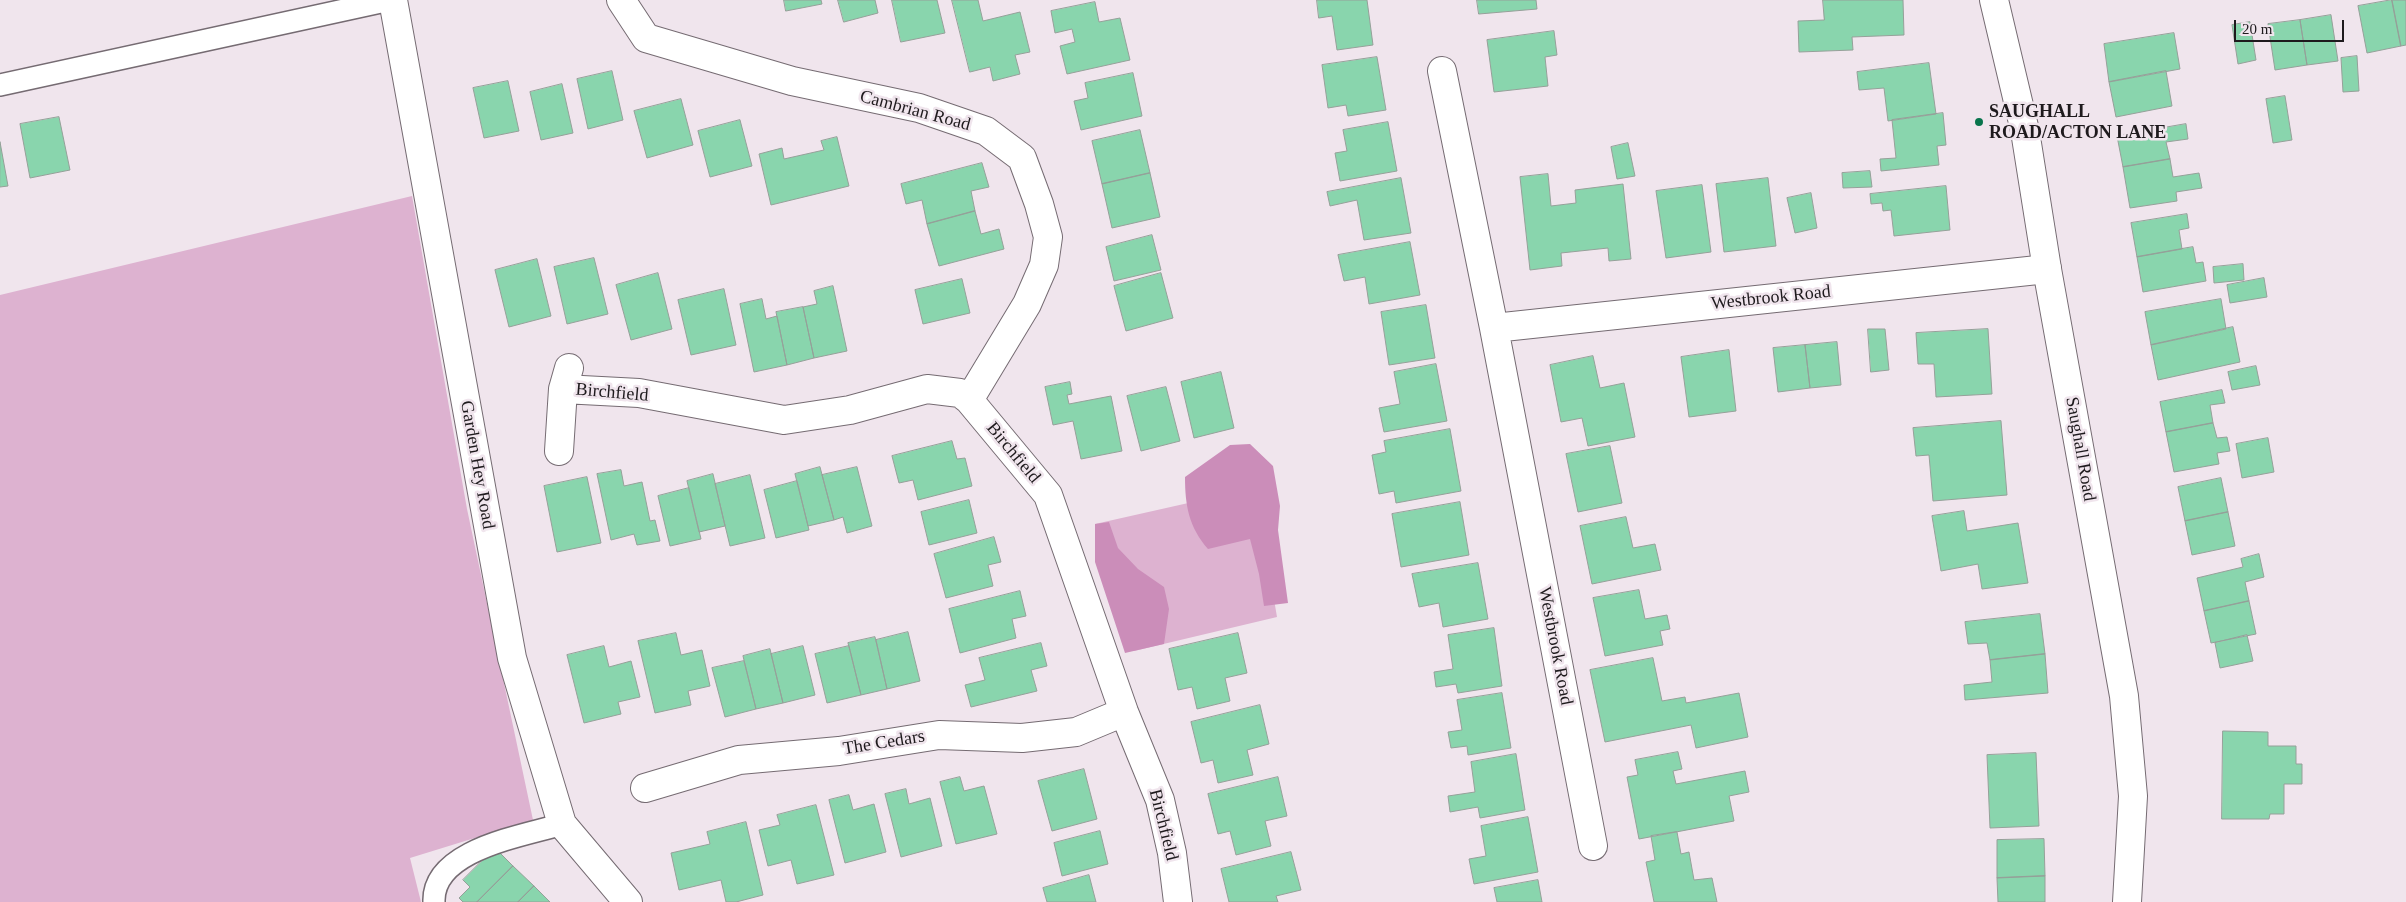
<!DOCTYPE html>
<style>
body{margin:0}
#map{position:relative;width:2406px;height:902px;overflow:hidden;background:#f0e5ed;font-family:"Times New Roman",serif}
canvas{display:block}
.scale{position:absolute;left:2234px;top:20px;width:110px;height:22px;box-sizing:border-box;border:2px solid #1e1a1d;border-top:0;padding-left:6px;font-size:15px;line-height:18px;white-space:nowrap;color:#1e1a1d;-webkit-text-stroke:4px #f0e5ed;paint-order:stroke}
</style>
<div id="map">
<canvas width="2406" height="902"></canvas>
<div class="scale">20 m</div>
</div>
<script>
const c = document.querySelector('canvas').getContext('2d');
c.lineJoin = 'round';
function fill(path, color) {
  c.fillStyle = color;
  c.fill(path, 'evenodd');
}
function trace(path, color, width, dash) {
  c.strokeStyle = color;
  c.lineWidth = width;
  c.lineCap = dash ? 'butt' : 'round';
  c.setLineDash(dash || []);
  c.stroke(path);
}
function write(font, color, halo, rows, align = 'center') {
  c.font = font + ' "Times New Roman",serif';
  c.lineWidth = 5;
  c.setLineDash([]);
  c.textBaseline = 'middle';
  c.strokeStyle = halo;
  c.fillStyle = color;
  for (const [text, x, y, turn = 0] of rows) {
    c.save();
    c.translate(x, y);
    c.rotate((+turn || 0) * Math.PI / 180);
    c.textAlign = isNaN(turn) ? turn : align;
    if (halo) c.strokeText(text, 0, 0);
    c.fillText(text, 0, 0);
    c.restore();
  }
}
fill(new Path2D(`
 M412,196L467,509L533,820L410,858L421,902H0V295Z
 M1255,488L1277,617L1134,651L1095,524Z`), '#ddb2d0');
fill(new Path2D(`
 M1250,444L1273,466L1280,506L1278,530L1288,603L1264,606L1259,574L1250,539L1208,549C1189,527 1185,506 1185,477L1230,445Z
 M1109,522L1118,548L1138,569L1164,587L1169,609L1164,644L1125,653L1095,562V524Z`), '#cb8db9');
const building = new Path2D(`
 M784,0H821L822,4L786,11Z
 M838,0H875L878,13L844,22Z
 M892,0H937L945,33L901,42Z
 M952,0H978L983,21L1020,12L1030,52L1015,55L1020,74L993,81L990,67L970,72Z
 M1317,0H1367L1373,45L1337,50L1332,16L1319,18Z
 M1477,0H1536L1537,9L1479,14Z
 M1823,0H1903L1904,35L1852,37L1853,50L1799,52L1798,21L1824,20Z
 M2392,0L2401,46L2367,53L2358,6Z
 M2392,0H2406V45L2401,46Z
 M1095,2L1099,22L1120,18L1130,60L1067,74L1060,46L1075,42L1072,29L1055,33L1051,11Z
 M2331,15L2338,61L2307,65L2300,20Z
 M2300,20L2307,65L2275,70L2268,24Z
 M2250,22L2256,60L2238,64L2232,25Z
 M1554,31L1557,55L1545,57L1548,86L1494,92L1487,40Z
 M2174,33L2180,69L2109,82L2104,44Z
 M2357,56L2359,91L2343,92L2341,58Z
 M1377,57L1386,110L1348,116L1346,105L1328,108L1322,65Z
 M1929,63L1936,114L1888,121L1884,88L1859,90L1857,72Z
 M612,71L623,120L588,129L577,79Z
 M2166,71L2172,106L2116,117L2109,82Z
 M1133,73L1142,116L1081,130L1074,101L1088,98L1085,83Z
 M508,81L519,131L484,138L473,88Z
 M562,84L573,133L541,140L530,92Z
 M2285,96L2292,140L2273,143L2266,99Z
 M681,99L693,145L647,158L634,111Z
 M1943,113L1946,145L1937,146L1939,165L1881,171L1880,159L1896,158L1892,120Z
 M59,117L70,170L30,178L20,124Z
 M740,120L752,166L710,177L698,131Z
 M1388,122L1397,171L1340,181L1335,153L1347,151L1343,130Z
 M2186,124L2188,139L2166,142L2170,159L2123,167L2117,136Z
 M1140,130L1150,173L1102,184L1092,141Z
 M837,137L849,186L771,205L759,154L782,148L784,159L824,150L821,141Z
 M0,142L8,186L0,187Z
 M1628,143L1635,176L1617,179L1611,147Z
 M2170,159L2173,177L2199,173L2202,188L2176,192L2177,201L2130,208L2123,167Z
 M982,163L989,187L971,191L975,211L927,224L922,200L906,204L901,184Z
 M1870,171L1872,187L1843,188L1842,173Z
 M1150,173L1160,217L1112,228L1102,184Z
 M1548,174L1551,206L1576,203L1575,190L1623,184L1631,259L1609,261L1608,248L1561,253L1562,266L1530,270L1520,177Z
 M1401,178L1411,233L1364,240L1357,200L1330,206L1327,192Z
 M1768,178L1776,246L1724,252L1716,184Z
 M1702,185L1711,252L1666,258L1656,191Z
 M1946,186L1950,230L1894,236L1891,210L1883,211L1882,203L1871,204L1870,194Z
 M1811,193L1817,228L1795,233L1787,198Z
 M975,211L981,234L999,229L1004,249L939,266L927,224Z
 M2187,214L2189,228L2179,230L2182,249L2137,257L2131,223Z
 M1152,235L1161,270L1114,281L1106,247Z
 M1410,242L1420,295L1369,304L1365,277L1344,281L1338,255Z
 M2193,247L2196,263L2203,262L2206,281L2143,292L2137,257Z
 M594,258L608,314L567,324L554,267Z
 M537,259L551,316L509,327L495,270Z
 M2243,264L2244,280L2214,283L2213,267Z
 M658,273L672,329L631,340L616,285Z
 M1161,273L1173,318L1126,331L1114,286Z
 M2264,278L2267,297L2230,303L2227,285Z
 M962,279L970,313L923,324L915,290Z
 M833,286L847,351L814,358L803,307L817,304L814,291Z
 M724,289L736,345L691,355L678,300Z
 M762,299L766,319L777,316L787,365L754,372L740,304Z
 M2221,299L2226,329L2151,345L2145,312Z
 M1426,305L1435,358L1389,365L1381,312Z
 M803,307L814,358L787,365L776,312Z
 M2233,327L2240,362L2158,380L2151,345Z
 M1868,329H1885L1889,370L1871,372Z
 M1988,329L1992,394L1936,397L1934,364H1918L1916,333Z
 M1837,342L1841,385L1810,388L1805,345Z
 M1805,345L1810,388L1778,392L1773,348Z
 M1729,350L1736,411L1689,417L1681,357Z
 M1593,356L1600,388L1624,383L1635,437L1588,446L1582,418L1561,422L1550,365Z
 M1436,364L1447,421L1384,432L1379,408L1400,404L1394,372Z
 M2256,366L2260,385L2232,390L2228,372Z
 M1221,372L1234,428L1194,438L1181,382Z
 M1070,382L1072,394L1067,395L1069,404L1111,396L1122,451L1081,459L1073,421L1053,425L1045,387Z
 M1166,387L1180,441L1141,451L1127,396Z
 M2222,390L2225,403L2210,405L2213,423L2166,432L2160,402Z
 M2001,421L2007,495L1933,501L1929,455L1916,456L1913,428Z
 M2213,423L2217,438L2227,437L2230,451L2217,453L2219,464L2174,472L2166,432Z
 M1450,429L1461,491L1396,503L1394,491L1379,494L1372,455L1386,452L1384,441Z
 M2268,438L2274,472L2242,478L2236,444Z
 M952,441L957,459L965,458L972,486L918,500L913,480L899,483L892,456Z
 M1610,446L1622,503L1578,512L1566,454Z
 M820,467L834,520L808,526L795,474Z
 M857,467L872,526L847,533L843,517L834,520L822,475Z
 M621,470L624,486L642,482L650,521L655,520L660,541L637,545L634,534L611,540L597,474Z
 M713,474L725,526L699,532L687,481Z
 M750,475L765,538L730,546L715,484Z
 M587,477L601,543L557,552L544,486Z
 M2221,478L2228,512L2185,521L2178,487Z
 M797,481L809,530L776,538L764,490Z
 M689,488L701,539L670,546L658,496Z
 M969,500L977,533L929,545L921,512Z
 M1460,502L1469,555L1401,567L1392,514Z
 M1964,511L1967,531L2018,523L2028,583L1982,589L1978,564L1941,571L1932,516Z
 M2228,512L2235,546L2192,555L2185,521Z
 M1626,517L1633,548L1655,544L1661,570L1592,584L1580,526Z
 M994,537L1001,562L988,565L993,586L946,598L934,554Z
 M2259,554L2264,577L2245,582L2249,601L2204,611L2197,578L2243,567L2241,559Z
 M1478,563L1488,619L1443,627L1439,603L1419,607L1412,574Z
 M1639,590L1645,619L1667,615L1670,629L1660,631L1663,645L1605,656L1593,598Z
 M1020,591L1026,616L1012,619L1016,638L960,653L949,609Z
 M2249,601L2256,634L2211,643L2204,611Z
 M2040,614L2045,654L1990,660L1987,643L1968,644L1965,622Z
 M1494,628L1502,686L1458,693L1456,684L1436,687L1434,672L1453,669L1448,635Z
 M908,632L920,681L887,689L876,640Z
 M676,633L681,655L702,650L710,686L688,691L691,705L655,713L638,641Z
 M1238,633L1247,673L1225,678L1230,701L1197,709L1192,687L1178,690L1169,649Z
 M2247,635L2253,661L2220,668L2215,643Z
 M875,637L887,689L861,695L848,643Z
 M1041,643L1047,666L1031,670L1037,691L971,707L965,685L985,680L979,658Z
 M604,646L609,667L631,661L640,697L618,702L621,714L584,723L567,655Z
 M803,646L815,695L783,703L771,654Z
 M849,646L861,695L827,703L815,654Z
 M770,649L783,703L756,709L743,656Z
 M2045,654L2048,693L1965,700L1964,685L1992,682L1990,660Z
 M1653,658L1662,701L1685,697L1686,703L1739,693L1748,737L1696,748L1691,725L1605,742L1590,670Z
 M744,661L756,709L725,717L712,668Z
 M1502,693L1511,748L1468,755L1467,746L1451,748L1448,732L1462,730L1457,700Z
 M1260,705L1269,744L1247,750L1253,775L1218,783L1213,760L1201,763L1191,722Z
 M2223,731L2268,732V746H2296V764H2302V784H2284V814H2270L2269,819H2222Z
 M1678,752L1682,769L1673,771L1676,784L1745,771L1749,792L1729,796L1734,821L1639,839L1627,777L1638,775L1635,760Z
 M2036,753L2039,826L1990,828L1987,755Z
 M1516,754L1525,810L1480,818L1478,807L1450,812L1448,796L1475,792L1471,762Z
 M1084,769L1097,819L1052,831L1038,781Z
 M960,777L964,791L984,786L997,834L956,844L940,782Z
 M1278,777L1287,816L1265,821L1271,846L1236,855L1230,831L1218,834L1208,794Z
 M906,789L909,804L930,798L942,846L901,857L885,794Z
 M849,795L853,810L874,804L886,852L845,863L829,800Z
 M816,805L834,875L797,884L791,860L768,866L759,830L780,825L777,815Z
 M1528,817L1538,872L1474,884L1469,859L1486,856L1481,826Z
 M746,822L763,895L736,902H726L721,880L679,890L671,853L710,844L707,832Z
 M1100,831L1108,864L1062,876L1054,843Z
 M1677,832L1681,854L1689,852L1694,880L1712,878L1717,902H1654L1646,862L1655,860L1651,836Z
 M2044,839L2045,876L1997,878V840Z
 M495,848L513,866L477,902H463L459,898L470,887L463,880Z
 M1291,852L1301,890L1276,896L1278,902H1229L1221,869Z
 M513,866L534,886L518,902H477Z
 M1089,875L1096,902H1047L1043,888Z
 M2045,876V902H1998L1997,878Z
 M1538,880L1542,902H1497L1494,888Z
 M534,886L550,902H518Z`);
fill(building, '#89d5ad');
trace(building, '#95a099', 1);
const service = new Path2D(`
 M0,85L390,0
 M434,902C432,849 524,836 562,824`);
const minor = new Path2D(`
 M621,0L646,38L792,81L919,108L986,131L1022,158L1039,204L1048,237L1044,265L1027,304L969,400
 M1442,71L1494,328L1593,846
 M1494,328L2047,269
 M563,389L639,393L784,420L850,410L927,389L960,393L969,400L1048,495L1124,712L1160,800L1172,853L1178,902
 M559,451L563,389L569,368
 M645,788L739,760L839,751L939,735L1022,738L1076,732L1124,712`);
const tertiary = new Path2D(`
 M393,0L512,658L562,824L628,902
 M1994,0L2025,131L2047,269L2124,696L2133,796L2127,902`);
trace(service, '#756b72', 24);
trace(minor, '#756b72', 30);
trace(tertiary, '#756b72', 30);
trace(service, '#fff', 21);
trace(minor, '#fff', 28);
trace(tertiary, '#fff', 28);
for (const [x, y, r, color] of [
 [1979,122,5,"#08744c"]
]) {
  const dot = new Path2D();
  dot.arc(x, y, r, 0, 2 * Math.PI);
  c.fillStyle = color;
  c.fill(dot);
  trace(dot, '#f0e5ed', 2);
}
write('18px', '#1e1a1d', '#f0e5ed', [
 ["Cambrian Road",915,111,15],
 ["Westbrook Road",1771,298,-6],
 ["Birchfield",612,393,5],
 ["Saughall Road",2080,449,80],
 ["Birchfield",1013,453,50],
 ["Garden Hey Road",477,465,80],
 ["Westbrook Road",1555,646,79],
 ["The Cedars",884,743,-9],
 ["Birchfield",1163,825,76]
]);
write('bold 18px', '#1e1a1d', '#f0e5ed', [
 ["SAUGHALL",1989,112],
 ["ROAD/ACTON LANE",1989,133]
], 'left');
</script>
